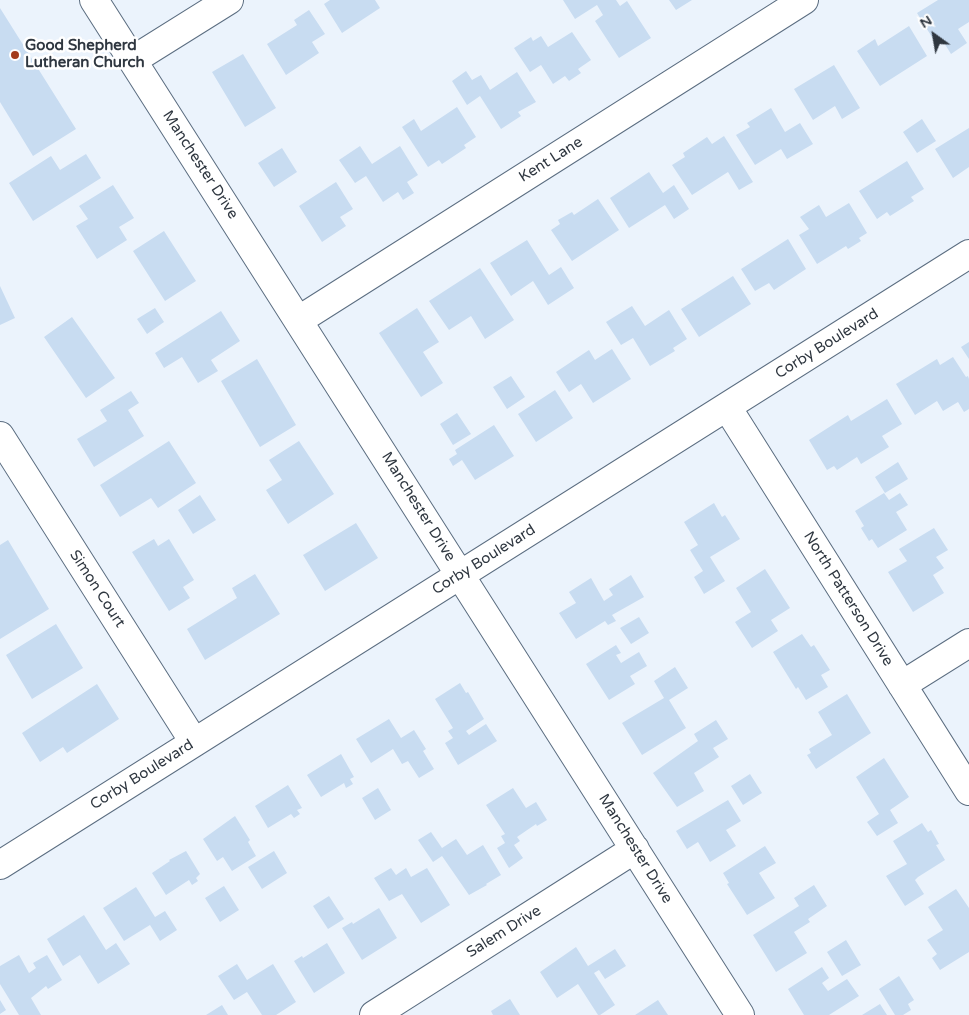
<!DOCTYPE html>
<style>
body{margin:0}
#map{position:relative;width:969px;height:1015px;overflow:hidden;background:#ebf3fc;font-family:"Varela Round",sans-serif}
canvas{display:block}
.north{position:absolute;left:909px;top:10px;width:50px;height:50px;-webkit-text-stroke:4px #fff;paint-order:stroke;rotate:328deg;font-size:14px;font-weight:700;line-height:20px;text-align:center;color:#2f3740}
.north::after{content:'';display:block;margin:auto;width:18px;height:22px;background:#2f3740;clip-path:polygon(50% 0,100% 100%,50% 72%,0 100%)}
</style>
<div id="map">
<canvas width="969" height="1015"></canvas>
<div class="north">N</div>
</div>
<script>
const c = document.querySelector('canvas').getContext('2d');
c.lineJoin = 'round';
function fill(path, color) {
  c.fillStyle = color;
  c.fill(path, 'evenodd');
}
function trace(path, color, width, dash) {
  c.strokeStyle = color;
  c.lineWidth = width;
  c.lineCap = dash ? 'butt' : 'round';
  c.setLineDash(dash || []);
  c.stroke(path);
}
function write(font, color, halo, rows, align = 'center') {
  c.font = font + ' "Varela Round",sans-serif';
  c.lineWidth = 5;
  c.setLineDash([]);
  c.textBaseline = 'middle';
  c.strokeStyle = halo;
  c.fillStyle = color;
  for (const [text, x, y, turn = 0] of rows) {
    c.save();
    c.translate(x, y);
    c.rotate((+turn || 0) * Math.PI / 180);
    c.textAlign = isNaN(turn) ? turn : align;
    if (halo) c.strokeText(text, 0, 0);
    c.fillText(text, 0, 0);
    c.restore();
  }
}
fill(new Path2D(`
 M330,0H375L380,8L342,33L324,4Z
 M563,0H616L620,6L627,1L651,38L619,58L595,21L603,15L597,5L575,19Z
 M669,0H692L676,10Z
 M938,0H969V22L958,29L967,43L951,54L941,38L935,42L917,13Z
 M0,8L76,129L33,156L0,102Z
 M309,10L325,34L312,42L319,53L286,75L267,44L297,25L294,20Z
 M909,26L927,56L880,86L857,51L875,39L878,46Z
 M572,32L591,60L578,69L581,73L569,81L565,76L553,84L541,65L530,72L514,48L531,37L533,41L541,36L548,47Z
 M243,54L276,108L245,127L212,72Z
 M834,65L860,108L842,119L835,106L813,120L794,89Z
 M466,71L472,80L481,75L490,90L517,72L536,102L518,112L521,116L501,129L480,96L467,105L452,81Z
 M457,107L476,137L464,145L466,148L442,164L439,160L428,167L402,127L414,119L421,131Z
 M771,108L785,132L800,123L813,144L787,159L781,149L755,165L736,135L750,127L747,123Z
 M922,119L936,141L917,153L903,132Z
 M969,128V167L953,178L935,149Z
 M724,136L753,182L739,190L728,172L692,195L672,165L685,157L683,153L707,137L712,144Z
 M360,146L372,164L400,146L418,175L407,182L414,193L403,200L398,192L383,202L366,176L355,183L339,160Z
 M282,148L297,172L274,187L258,163Z
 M86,154L101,178L33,221L9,183L51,156L60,170Z
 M907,161L924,189L911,197L914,201L890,216L887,212L877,219L859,191Z
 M649,172L663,193L674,185L689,209L674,219L665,205L629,228L610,198Z
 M336,182L353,209L340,217L346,226L322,242L299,206Z
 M113,185L134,218L119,227L127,240L97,259L76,226L88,219L79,206Z
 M598,199L619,230L572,261L551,230L560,224L558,220L572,212L574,215Z
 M849,203L867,233L859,238L861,241L848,249L846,246L817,264L799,235L809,229L800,217L819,205L826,217Z
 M164,231L196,281L165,301L133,251Z
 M788,239L806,269L774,290L769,283L755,291L741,269Z
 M527,240L549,275L561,267L574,288L548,305L533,281L511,296L490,263Z
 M480,268L514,320L485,339L471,316L449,330L429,301Z
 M733,276L751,304L699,337L681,309Z
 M0,286L15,318L0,325Z
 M632,306L645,326L669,310L687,339L673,348L675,351L650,366L633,338L621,345L606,322Z
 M155,308L164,322L147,334L137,319Z
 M417,308L439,342L423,352L443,383L421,397L379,333Z
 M221,311L240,341L211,360L218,371L198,383L182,357L164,368L155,353Z
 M72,317L115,378L86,398L44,337Z
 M969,342V359L961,347Z
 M612,349L631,379L593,403L581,384L569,392L556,372L589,350L595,360Z
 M953,357L966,377L968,376L969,379V409L964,412L958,402L943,411L937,401L915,415L896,384L937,359L940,365Z
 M257,359L296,425L260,447L221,381Z
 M511,376L525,397L507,409L493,387Z
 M555,390L573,418L536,442L518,414Z
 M131,391L139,403L128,410L144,436L94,467L77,439L107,421L100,410Z
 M887,399L902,424L882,436L889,447L861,464L857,457L837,470L834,466L827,470L809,440L848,415L851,421Z
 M457,413L471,434L453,445L440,424Z
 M494,425L514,456L475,480L462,460L453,466L449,459L457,454L455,450Z
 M169,441L196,483L158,508L151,498L120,517L100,485Z
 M299,441L334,494L288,524L266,490L282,480L269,460Z
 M898,462L908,479L885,493L875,477Z
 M884,493L889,500L900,493L908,505L896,512L907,530L878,548L872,539L869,541L861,528L864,526L855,511Z
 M200,495L216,520L193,534L178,510Z
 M714,503L722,517L725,515L740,539L710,557L725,581L704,594L694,577L703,571L690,550L698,545L684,522Z
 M356,523L378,558L325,591L303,555Z
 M934,528L948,550L936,557L944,568L933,575L944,593L913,612L888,572L907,561L899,549Z
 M154,539L158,546L169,539L194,580L183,587L190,598L169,611L132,552Z
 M8,540L49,609L0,639V545Z
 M765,569L790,608L771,620L778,631L752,648L735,622L751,612L736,588Z
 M255,574L280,614L205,660L187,629L237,598L232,588Z
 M631,575L644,597L612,615L616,621L608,625L605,621L576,639L559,613L576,603L569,592L591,578L604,601L613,595L609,589Z
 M639,617L649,633L631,644L620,628Z
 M56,624L83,668L32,699L6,655Z
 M802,634L811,647L814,645L830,670L821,675L828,687L806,700L798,687L796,689L773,652Z
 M616,645L621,653L616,655L621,663L639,652L647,666L630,676L635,684L609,700L586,664Z
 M675,667L688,688L669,700L686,728L642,755L622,723L664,698L654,681Z
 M460,683L466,693L468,692L484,719L466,731L469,735L486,724L497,741L458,765L445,743L453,738L448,731L453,728L435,699Z
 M97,684L119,719L67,753L63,747L40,762L22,733Z
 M847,694L871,733L816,769L807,755L811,753L809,749L832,735L818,712Z
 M389,719L401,738L414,730L426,749L423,751L434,769L419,778L408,761L402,764L393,749L371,763L356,739Z
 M716,720L728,739L713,748L719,757L694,773L704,791L677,807L653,773L698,741L694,734Z
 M341,754L354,777L350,779L353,784L346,788L344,783L321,797L307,775Z
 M884,758L909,797L890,810L898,823L877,836L867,822L879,814L856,777Z
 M750,774L762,793L743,805L731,786Z
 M288,785L302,808L297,810L300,814L294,818L291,814L268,828L255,806Z
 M378,788L391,810L375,820L362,798Z
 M513,788L526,808L536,802L547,820L537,826L536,824L517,837L520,841L514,845L523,858L509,868L497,848L505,843L501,836L505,834L486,805Z
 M728,800L741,821L726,830L736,846L710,862L698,842L687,849L676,831Z
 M235,816L250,840L248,842L256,856L232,871L223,857L217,861L203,839Z
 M922,823L928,832L931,830L939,844L936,845L945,860L918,877L915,880L924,894L905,906L886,876L907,864L893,841Z
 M431,832L442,848L456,839L467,855L483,845L501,875L486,884L487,885L469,895L442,856L433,862L418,840Z
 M765,846L776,863L759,873L775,898L747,915L727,884L729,883L723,873Z
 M186,851L200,874L196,878L198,881L192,885L189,880L166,895L152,873L170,861L169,860Z
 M274,851L287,873L262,889L248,867Z
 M391,868L396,875L406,868L411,877L427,868L450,905L421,923L402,894L389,901L374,878Z
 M814,885L827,906L808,919L810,922L794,932L807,953L776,972L753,935L799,906L794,898Z
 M224,886L239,910L220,922L205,898Z
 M136,887L155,917L165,911L177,930L160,941L150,925L124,941L103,908Z
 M956,889L969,908V952L940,970L932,958L937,954L927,940L943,930L928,907Z
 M329,896L344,919L328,929L313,906Z
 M379,908L397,938L362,960L342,928L352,922L353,924Z
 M84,915L106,950L116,943L130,964L98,984L80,955L63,966L47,939Z
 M846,940L861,965L842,976L827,952Z
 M327,943L345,973L314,993L294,961L302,956L303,958Z
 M576,947L588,966L615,949L626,966L605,979L599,970L594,973L615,1005L600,1015H598L578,984L557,998L540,972Z
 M19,955L29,973L36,968L33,963L47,955L62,980L48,989L46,986L31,998L41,1015H19L0,984V966Z
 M237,964L247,980L273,964L296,1002L276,1015H262L247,992L234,1000L218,976Z
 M822,967L829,978L822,983L828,991L847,979L859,996L829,1015H804L788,989Z
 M899,976L914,1000L908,1004L911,1010L903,1015H895L879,989Z
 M510,999L520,1015H493L491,1011Z
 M0,1000L6,1010L0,1014Z
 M658,1000L668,1015H635Z
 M880,1004L887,1015H862Z
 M222,1005L228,1015H206Z`), '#c8dcf1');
const minor = new Path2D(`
 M94,0L740,1015
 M133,60L229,0
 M299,320L804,0
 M727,407L969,791
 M0,436L194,742
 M902,685L969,643
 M0,865L969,254
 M374,1015L635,849`);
trace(minor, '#5b6d80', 30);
trace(minor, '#fff', 28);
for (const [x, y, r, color] of [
 [15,55,5,"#a33b1c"]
]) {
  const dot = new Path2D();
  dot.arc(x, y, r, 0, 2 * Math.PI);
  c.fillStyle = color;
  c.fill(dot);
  trace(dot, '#fff', 2);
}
write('bold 15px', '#2f3740', '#fff', [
 ["Good Shepherd",25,46],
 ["Lutheran Church",25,63]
], 'left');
write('15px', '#2f3740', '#fff', [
 ["Kent Lane",551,160,-32],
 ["Manchester Drive",200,165,57],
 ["Corby Boulevard",827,344,-32],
 ["Manchester Drive",418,507,58],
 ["Corby Boulevard",484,560,-32],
 ["Simon Court",97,589,57],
 ["North Patterson Drive",848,599,58],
 ["Corby Boulevard",142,775,-32],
 ["Manchester Drive",635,849,58],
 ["Salem Drive",504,932,-32]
]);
</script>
